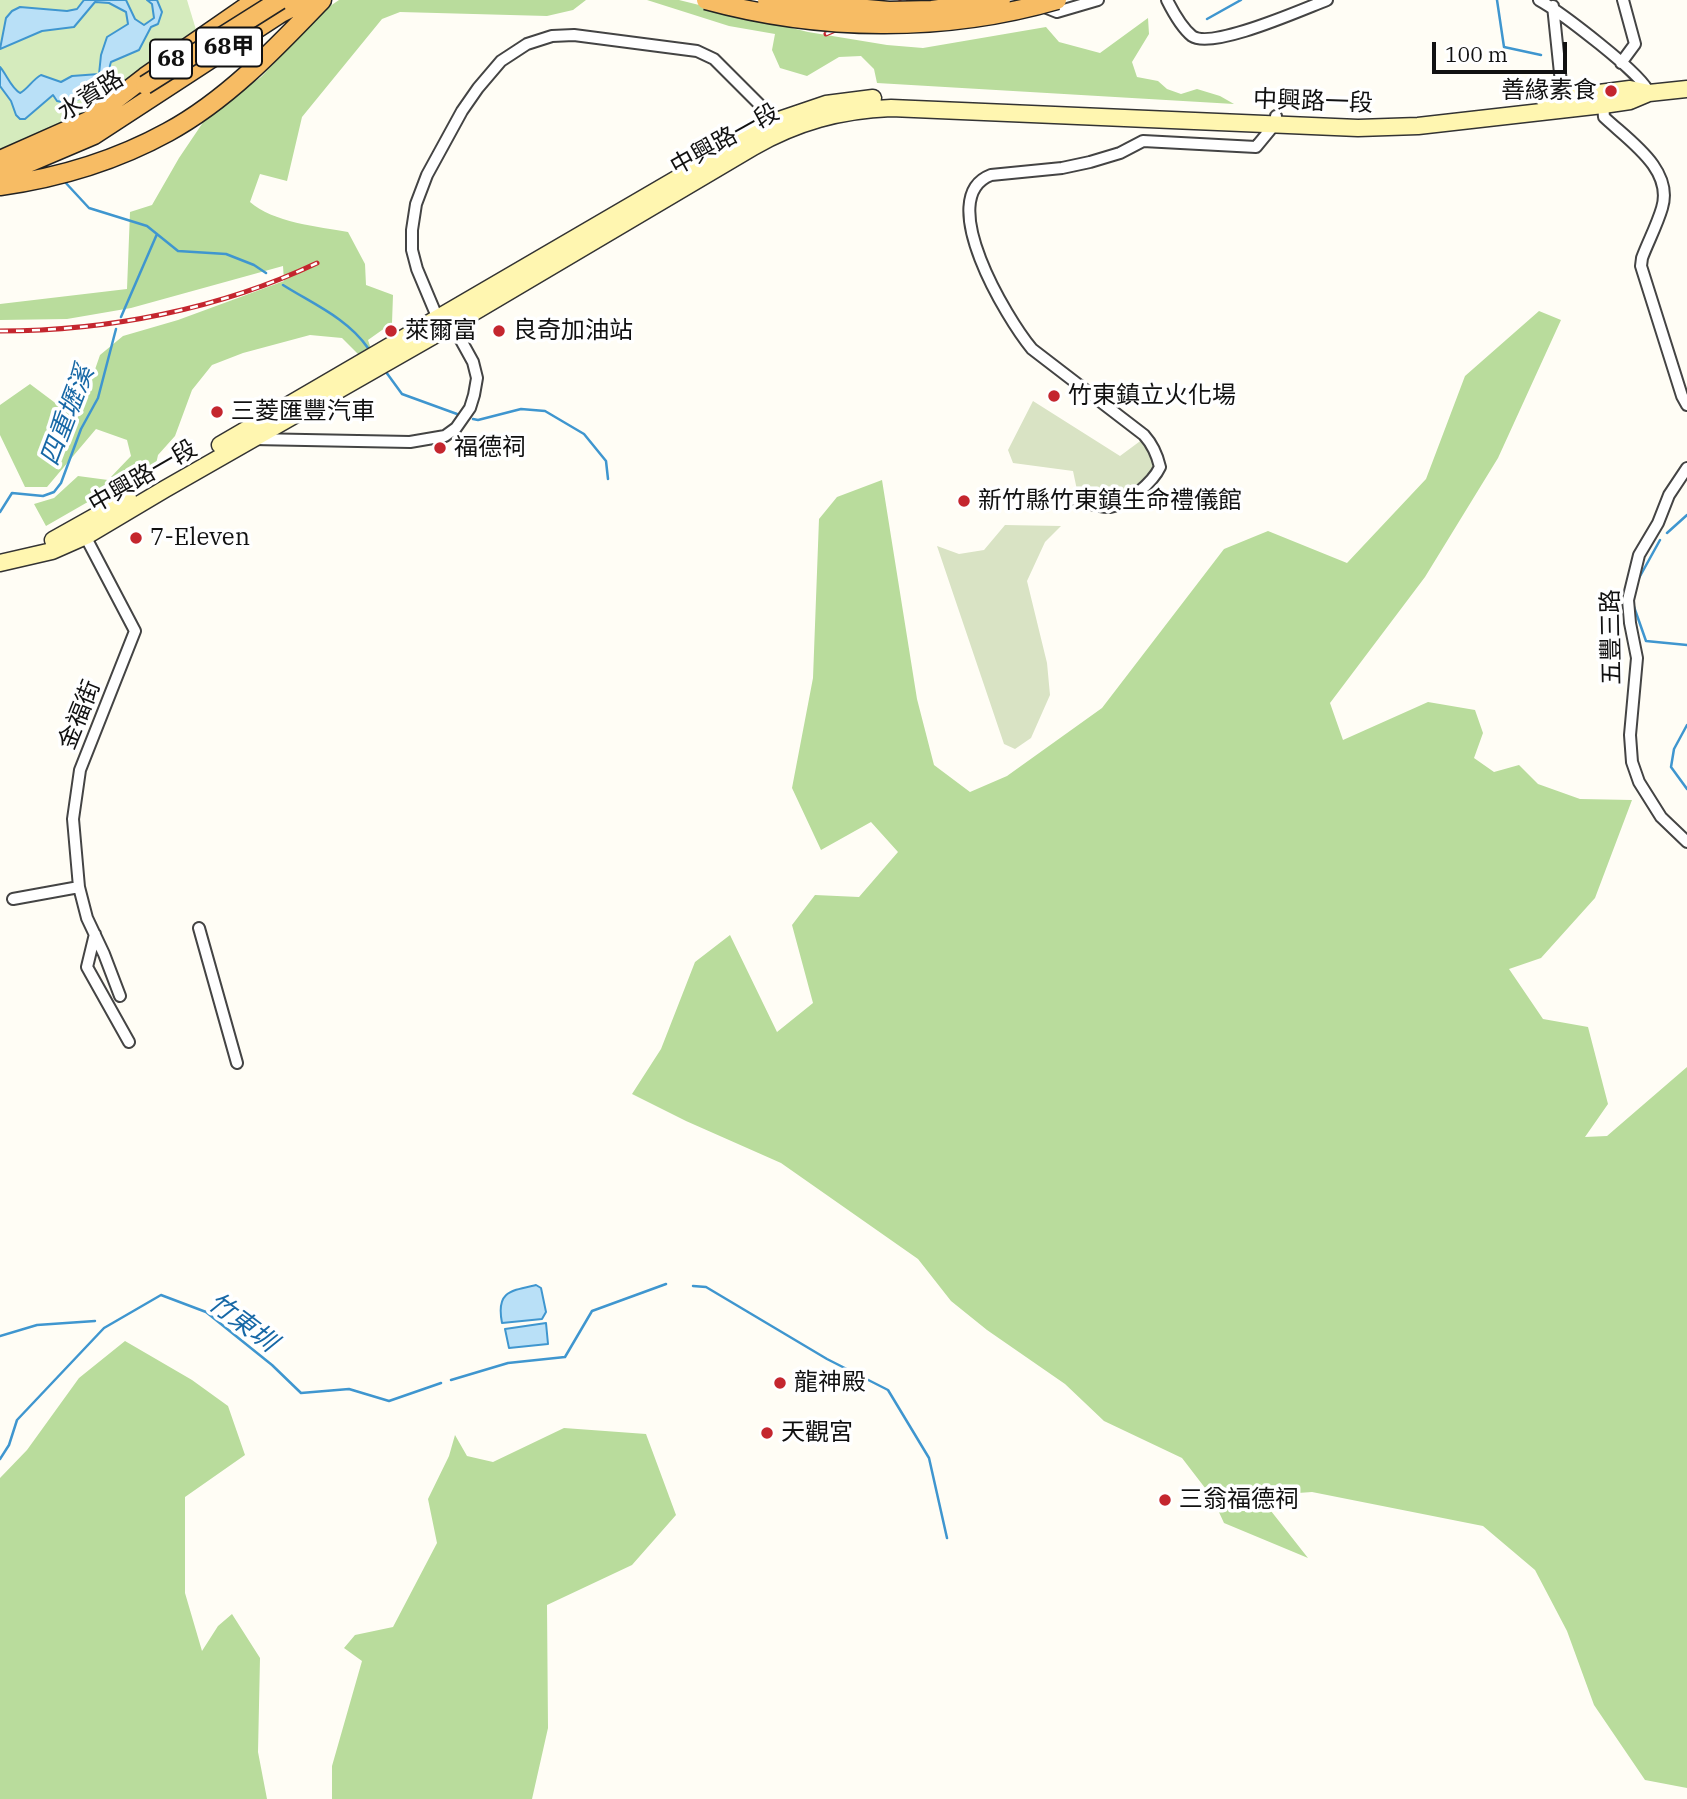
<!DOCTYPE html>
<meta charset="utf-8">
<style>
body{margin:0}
#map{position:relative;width:1687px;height:1799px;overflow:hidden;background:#fffdf5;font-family:"IBM Plex Serif",serif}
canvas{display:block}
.scale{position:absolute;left:1432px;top:42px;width:135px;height:32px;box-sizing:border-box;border:4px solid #111;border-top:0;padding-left:9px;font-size:21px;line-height:24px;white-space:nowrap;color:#111;-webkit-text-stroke:5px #fff;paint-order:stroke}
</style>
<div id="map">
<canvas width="1687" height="1799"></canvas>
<div class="scale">100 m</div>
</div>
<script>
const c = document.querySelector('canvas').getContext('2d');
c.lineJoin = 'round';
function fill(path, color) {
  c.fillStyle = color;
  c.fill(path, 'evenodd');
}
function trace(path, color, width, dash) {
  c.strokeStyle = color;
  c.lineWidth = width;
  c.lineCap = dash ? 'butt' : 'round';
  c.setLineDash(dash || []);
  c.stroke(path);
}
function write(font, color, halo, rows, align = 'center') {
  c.font = font + ' "IBM Plex Serif","Noto Sans TC",serif';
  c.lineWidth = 7;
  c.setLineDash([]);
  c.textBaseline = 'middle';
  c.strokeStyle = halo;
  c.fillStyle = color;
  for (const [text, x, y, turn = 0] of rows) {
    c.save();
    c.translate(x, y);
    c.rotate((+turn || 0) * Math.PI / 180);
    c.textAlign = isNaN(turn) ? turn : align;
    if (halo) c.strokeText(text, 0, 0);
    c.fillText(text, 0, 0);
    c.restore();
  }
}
fill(new Path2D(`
 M0,0H187L197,33L90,112L0,155Z`), '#d5ebbd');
fill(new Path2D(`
 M339,0H586L573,10L547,16L400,12L382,19L302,117L287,181L260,174L250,202C272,222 319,227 348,232L365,264L366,285L393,295L392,323L368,340L372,352L361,357L342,338L310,335L243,353L212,365L192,390L175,436L158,455L154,473L86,503L46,526L34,504L54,498L78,476L108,480L131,456L127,440L96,429L47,487H25L0,435V405L30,384L70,414L90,384L100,355L123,336L178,320L284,281L283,266L131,308L67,319L0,320V304L127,289L130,212L152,205L179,158L208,115L261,77L323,11Z
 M647,0H679L808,32L887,45L923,48L1046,27L1059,42L1100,53L1148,18L1149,34L1132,62L1137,77L1158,81L1167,89L1181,94L1197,89L1220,96L1234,104L877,83L874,69L861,56L839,57L807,76L780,68L772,50L775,34L729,26Z
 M1539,311L1561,320L1498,458L1425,577L1330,703L1343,740L1428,702L1475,710L1483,733L1474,758L1494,772L1519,765L1538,784L1580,799L1632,800L1595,898L1541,958L1509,969L1543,1019L1588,1027L1608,1104L1585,1137L1607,1136L1687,1067V1788L1645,1780L1594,1705L1567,1631L1535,1570L1483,1526L1312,1492L1284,1494L1271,1511L1308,1558L1224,1523L1212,1497L1182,1458L1104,1421L1065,1384L987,1330L951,1301L918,1259L781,1163L686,1121L632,1094L661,1049L695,962L730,935L777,1032L813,1003L792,925L815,895L859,897L898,852L871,822L821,850L792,788L813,678L819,519L837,497L882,480L917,699L934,765L970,792L1007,776L1102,708L1224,549L1268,531L1347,563L1426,479L1465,376Z
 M125,1341L192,1380L228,1406L245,1455L185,1497V1593L202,1651L218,1626L232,1614L260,1658L258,1752L267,1799H0V1478L27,1450L79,1378Z
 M564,1428L646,1434L676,1515L632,1565L547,1605L548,1728L532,1799H332V1766L362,1661L344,1648L355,1635L393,1627L437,1543L428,1499L449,1456L455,1435L467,1456L493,1462Z`), '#b9dc9c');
fill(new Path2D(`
 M1033,401L1120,456L1143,439L1152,454L1153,469L1143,481L1116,497L1077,490L1073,471L1013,463L1008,450Z
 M1005,525L1061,526L1045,542L1027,581L1047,663L1050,695L1031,738L1015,749L1004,744L937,546L959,554L984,550Z`), '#d9e3c4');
const water = new Path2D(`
 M84,0H126L135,19L144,25L154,18L152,4L147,0H157L162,12L158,24L151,27L139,50L111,62C109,67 109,74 107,78C100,93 72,105 57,101L53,95L25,119H20L16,115L11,101L0,86V67C7,75 11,88 20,93C28,89 32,80 41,75L61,82L72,76L99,74L101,55L107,37L128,24L126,12L109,3L95,2L74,27L42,31L0,49L6,18L12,11L20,7L67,11L77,9Z
 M536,1285L541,1288L546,1312L542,1319L502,1323C496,1292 509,1291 536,1285Z
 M546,1323L548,1344L509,1348L505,1329Z`);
fill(water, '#b9e0f7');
trace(water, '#3f96cf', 2);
trace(new Path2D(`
 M1497,0L1504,47L1541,55
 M1207,19L1241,0
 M64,181L89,208L147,226L178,251L226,254L254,265L266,273
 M283,285C313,304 347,318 368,348
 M121,317L157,234
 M386,372L402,394L457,414
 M473,419L478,420L521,409L545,411L584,434L606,461L608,479
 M0,512L12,493L43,496L54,492L61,483L81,429L98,398L116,329
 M1667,533L1687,515
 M1639,578L1660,540
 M1633,604L1646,641L1687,645
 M1687,725L1674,749L1671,767L1687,789
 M693,1286L706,1287L827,1359L888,1390L929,1458L947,1538
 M0,1336L37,1325L95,1321
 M451,1380L508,1363L565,1357L592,1311L666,1284
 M0,1459L9,1445L17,1420L104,1328L161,1295L206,1312L272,1365L301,1393L349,1389L389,1401L441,1383`), '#3f96cf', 2.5);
const minor = new Path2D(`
 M1044,0L1047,8L1057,12L1098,0
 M1167,0C1173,12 1181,27 1192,36C1212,50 1303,9 1327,0
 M1539,0C1559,11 1644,75 1649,93
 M1553,6L1563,102
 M1621,63L1635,44L1623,0
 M1603,105L1604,117C1628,140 1674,169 1662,208C1657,225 1648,242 1642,258L1641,266L1682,396L1687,405
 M253,439L410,442L445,436L456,428L470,408L474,395L477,378L473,362L457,333L438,319L417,269L412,250V230L416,204L427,175L462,111L478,88L501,61L527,44L552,36L574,35L697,51L714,59L776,121
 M1687,468L1669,495L1658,523L1639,555L1628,600L1630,623L1637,658L1630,735L1632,762L1639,782L1661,817L1687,842
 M1071,499C1082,501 1099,508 1110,507C1127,505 1153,482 1160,467C1157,454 1153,445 1144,435L1032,349C1007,319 933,197 991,175L1062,168L1090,162L1120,153L1143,141L1256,147L1275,124L1276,116
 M83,532L135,631L80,770L73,819L79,887L87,918L104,954L120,996
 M13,899L79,887
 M199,928L237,1063
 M95,934L87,967L129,1042`);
const secondary = new Path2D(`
 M1545,100L1630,89L1649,93
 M220,445L776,121L826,104L873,98
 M53,540L128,498
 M0,563L52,551L86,536L165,489L447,328L753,147C797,122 840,110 891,108L1358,128L1418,126L1603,105L1630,101L1649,93L1687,89`);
const trunk = new Path2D(`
 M0,160L88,121L145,77L256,0
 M0,175L94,135L281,13L307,0
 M0,186C57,178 117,160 168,132C227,100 276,48 322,0`);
trace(minor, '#444', 14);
trace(secondary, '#333', 19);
trace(trunk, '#222', 21);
trace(minor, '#fff', 10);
trace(secondary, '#fff6b0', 16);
trace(trunk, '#f7bc64', 18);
const rail = new Path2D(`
 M826,34L906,0
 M0,331C108,331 220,309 317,263`);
trace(rail, '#c4262e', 5);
trace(rail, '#fff', 2.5, [8]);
const trunkBridge = new Path2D(`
 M706,0C819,31 944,33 1057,0
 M767,0L889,11L932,10L1001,0
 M145,85L280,0`);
trace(trunkBridge, '#222', 21, []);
trace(trunkBridge, '#f7bc64', 18);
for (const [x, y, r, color] of [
 [1611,91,7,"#c4262e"],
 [391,331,7,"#c4262e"],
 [499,331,7,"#c4262e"],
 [1054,396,7,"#c4262e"],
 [217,412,7,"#c4262e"],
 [440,448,7,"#c4262e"],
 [964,501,7,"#c4262e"],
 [136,538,7,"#c4262e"],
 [780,1383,7,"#c4262e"],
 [767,1433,7,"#c4262e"],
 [1165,1500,7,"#c4262e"]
]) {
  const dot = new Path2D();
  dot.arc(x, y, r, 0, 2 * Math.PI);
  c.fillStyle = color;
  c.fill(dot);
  trace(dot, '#fff', 2.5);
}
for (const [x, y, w] of [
 [229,47,66],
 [171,59,42]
]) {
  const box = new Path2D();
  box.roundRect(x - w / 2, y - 19.5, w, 39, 5);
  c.fillStyle = '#fff';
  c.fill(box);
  trace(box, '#111', 2);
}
write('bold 23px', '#111', null, [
 ["68甲",229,47],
 ["68",171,59]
]);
write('24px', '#111', '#fff', [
 ["善緣素食",1597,91,"right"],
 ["萊爾富",405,331],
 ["良奇加油站",513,331],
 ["竹東鎮立火化場",1068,396],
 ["三菱匯豐汽車",231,412],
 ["福德祠",454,448],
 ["新竹縣竹東鎮生命禮儀館",978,501],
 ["7-Eleven",150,538],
 ["龍神殿",794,1383],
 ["天觀宮",781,1433],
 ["三翁福德祠",1179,1500]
], 'left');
write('24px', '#111', '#fff', [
 ["水資路",91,96,-32],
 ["中興路一段",1313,102,2],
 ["中興路一段",725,140,-29],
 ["中興路一段",143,477,-30],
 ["五豐三路",1612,637,-91],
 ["金福街",80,715,-68]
]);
write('italic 26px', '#1768a6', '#fff', [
 ["四重壢溪",68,416,-69],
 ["竹東圳",242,1323,37]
]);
</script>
